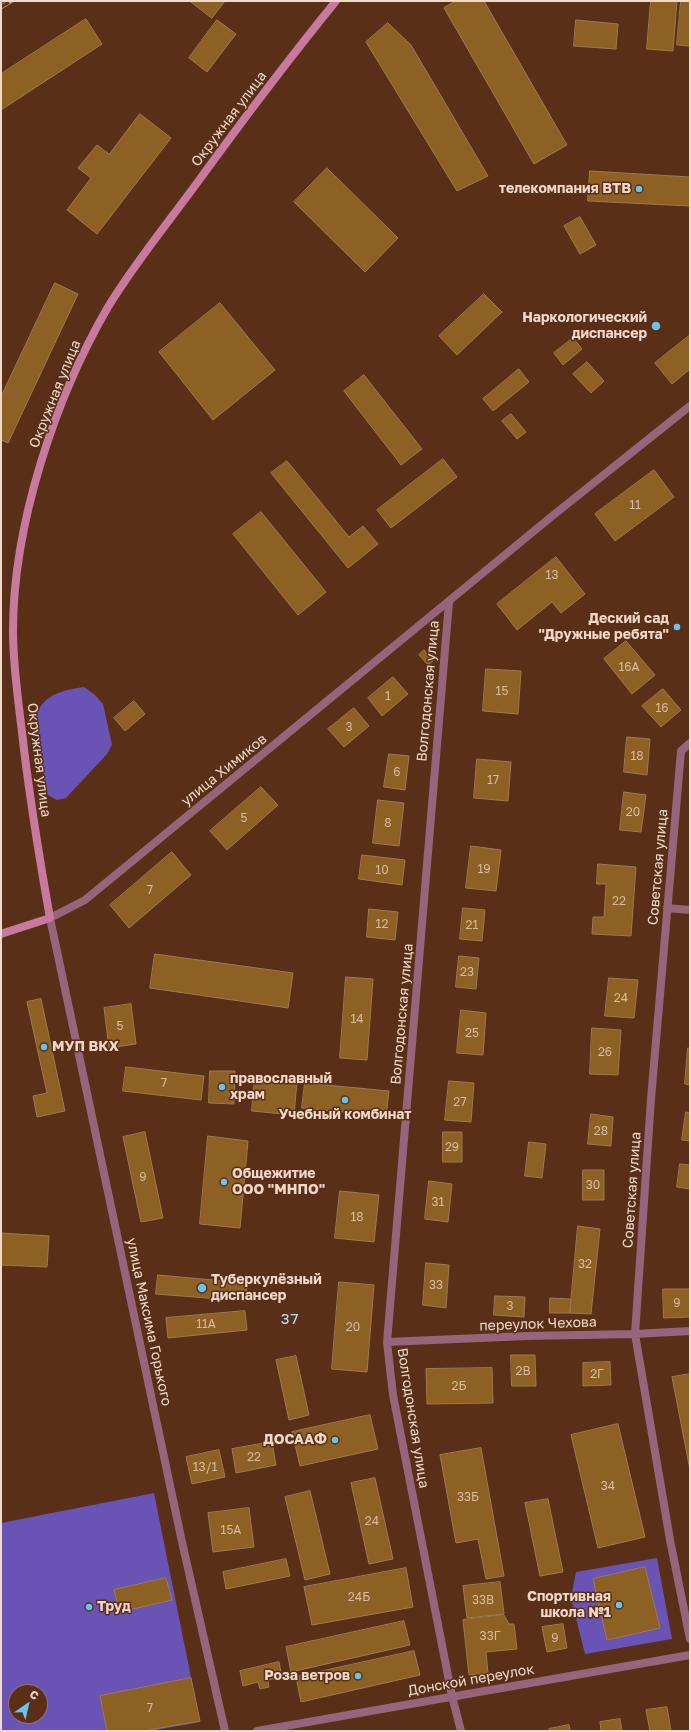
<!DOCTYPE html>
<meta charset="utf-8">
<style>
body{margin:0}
#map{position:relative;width:691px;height:1732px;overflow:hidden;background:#593017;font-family:"Golos Text",sans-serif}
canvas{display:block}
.frame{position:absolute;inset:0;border:2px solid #f2d8ca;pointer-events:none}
.north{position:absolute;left:8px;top:1684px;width:40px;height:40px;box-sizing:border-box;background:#593017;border:1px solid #96735f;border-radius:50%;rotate:34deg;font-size:11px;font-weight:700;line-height:16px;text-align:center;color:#f2d8ca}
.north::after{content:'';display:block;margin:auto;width:14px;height:18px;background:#67c4f0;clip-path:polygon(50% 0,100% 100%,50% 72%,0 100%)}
</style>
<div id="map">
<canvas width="691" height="1732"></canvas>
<div class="frame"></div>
<div class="north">С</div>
</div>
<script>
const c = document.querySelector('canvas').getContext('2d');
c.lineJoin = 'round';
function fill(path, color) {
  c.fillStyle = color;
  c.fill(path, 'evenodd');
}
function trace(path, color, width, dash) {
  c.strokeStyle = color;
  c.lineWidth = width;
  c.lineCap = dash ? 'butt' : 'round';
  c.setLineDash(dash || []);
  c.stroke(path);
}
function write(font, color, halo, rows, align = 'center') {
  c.font = font + ' "Golos Text",sans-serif';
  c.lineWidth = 3;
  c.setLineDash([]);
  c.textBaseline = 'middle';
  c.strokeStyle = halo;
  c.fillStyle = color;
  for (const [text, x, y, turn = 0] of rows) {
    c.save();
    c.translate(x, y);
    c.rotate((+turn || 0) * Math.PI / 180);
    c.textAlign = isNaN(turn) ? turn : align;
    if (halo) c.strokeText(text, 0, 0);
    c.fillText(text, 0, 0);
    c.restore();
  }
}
fill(new Path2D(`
 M84,687L95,695L103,704L112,745L107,754L66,798L57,800L46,794L36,715C44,694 64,690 84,687Z
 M154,1493L200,1722L150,1731H1V1523ZM16,1692H40V1716H16Z
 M657,1558L672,1639L585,1654L571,1598L576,1572Z`), '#6953b5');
const building = new Path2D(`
 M190,1H225L212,18Z
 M456,1H484L567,145L534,164L444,8Z
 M651,1H677L673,51L647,49Z
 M681,1H690V46L677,45Z
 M86,19L102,44L1,110V74Z
 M217,20L236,34L207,72L189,58Z
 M576,20L618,24L616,49L574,46Z
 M388,23L411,45L488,176L457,191L366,42Z
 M140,114L171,138L97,234L67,210L91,178L78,168L97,145L109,154Z
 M327,168L398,238L365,272L294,202Z
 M590,171L690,177V206L588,201Z
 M580,217L596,245L580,254L564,226Z
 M55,283L78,294L8,443L1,440V397Z
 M484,294L502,312L457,355L439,336Z
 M220,303L275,370L213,420L159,352Z
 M690,335V369L672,384L655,363Z
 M573,338L582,349L563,365L554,353Z
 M587,362L604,381L591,393L573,374Z
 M519,369L529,382L493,411L483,399Z
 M364,375L422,449L401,465L344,391Z
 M511,414L526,432L517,439L502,421Z
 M443,459L457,477L391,528L377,510Z
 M287,461L349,537L363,526L378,544L348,568L271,473Z
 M654,470L674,497L615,541L595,514Z
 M261,512L326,592L298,615L233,534Z
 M556,557L585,594L561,613L552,602L517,630L497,604Z
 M626,641L655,675L632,694L604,659Z
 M424,650L433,661L428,665L419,655Z
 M486,669L521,671L518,714L483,711Z
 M393,677L408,694L382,716L368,698Z
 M663,689L681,710L661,727L642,706Z
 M134,701L145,714L125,731L114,718Z
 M354,708L369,726L344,747L328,729Z
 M627,737L650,739L647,775L624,772Z
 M389,754L409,756L405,790L384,787Z
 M477,759L511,762L508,801L474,798Z
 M261,787L278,805L227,850L210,831Z
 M624,792L646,795L641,832L620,830Z
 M378,800L404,803L399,846L373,843Z
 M471,846L501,850L496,891L466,888Z
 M172,852L191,875L129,928L110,905Z
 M362,855L405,860L402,885L359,879Z
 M598,864L636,867L631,936L592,934L593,917H604L606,884H597Z
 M463,908L485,910L482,941L460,939Z
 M369,909L398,912L395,940L367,937Z
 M155,954L293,973L288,1008L150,988Z
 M459,956L479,958L476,989L456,987Z
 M346,977L373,979L367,1060L340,1058Z
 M609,978L638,980L634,1018L605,1016Z
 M41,999L65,1111L37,1117L33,1096L47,1093L27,1002Z
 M131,1004L136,1044L109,1048L104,1008Z
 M461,1010L486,1013L483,1055L457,1053Z
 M592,1028L621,1030L618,1075L590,1074Z
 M688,1048H690V1085L685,1084Z
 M126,1067L204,1076L201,1100L123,1091Z
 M210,1071H235L234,1104L209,1103Z
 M255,1077L297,1081L294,1115L252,1111Z
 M449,1081L474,1083L471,1122L445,1120Z
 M305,1083L389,1091L386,1116L302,1108Z
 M686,1112L690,1113V1141L682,1140Z
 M591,1114L613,1117L611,1146L588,1144Z
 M145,1132L163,1218L141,1222L123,1137Z
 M443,1132H462V1162H443Z
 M208,1136L248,1141L240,1228L200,1224Z
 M529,1142L546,1144L542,1178L525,1176Z
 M680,1164L690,1165V1189L677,1187Z
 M583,1170H604V1200H583Z
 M429,1181L452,1184L448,1222L425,1219Z
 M340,1191L379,1195L374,1242L335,1238Z
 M578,1226L600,1229L591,1314L570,1313Z
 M1,1233L49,1236L47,1267L1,1265Z
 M426,1263L449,1265L446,1308L423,1305Z
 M158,1275L247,1283L246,1301L156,1294Z
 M339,1282L374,1285L367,1372L332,1369Z
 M663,1289H690V1317L664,1318Z
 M495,1296L525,1297L524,1317L494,1315Z
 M550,1298L571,1299L570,1313H550Z
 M245,1311L247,1330L168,1338L166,1318Z
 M511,1355H535L536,1386H512Z
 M296,1356L309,1415L289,1420L276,1360Z
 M610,1362L611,1385L583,1386V1363Z
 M492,1368L493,1403L427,1404L426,1369Z
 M690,1374V1470L672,1377Z
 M370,1415L378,1449L300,1466L292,1432Z
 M618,1424L645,1537L598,1548L571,1435Z
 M272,1442L276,1465L236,1473L232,1449Z
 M481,1448L504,1576L486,1579L478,1539L456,1543L440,1455Z
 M219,1450L225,1477L192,1484L186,1457Z
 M375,1478L393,1559L369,1564L351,1483Z
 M310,1491L330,1574L305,1580L285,1497Z
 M548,1499L563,1572L540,1576L525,1503Z
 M249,1508L254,1547L213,1552L208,1513Z
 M286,1559L290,1576L226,1589L223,1572Z
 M645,1567L660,1628L607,1640L593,1579Z
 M406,1568L413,1607L312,1625L304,1587Z
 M166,1578L172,1600L120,1612L114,1590Z
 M500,1582L504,1614L467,1618L463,1586Z
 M504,1615L509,1624H514L517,1649L486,1652L488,1673L469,1675L463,1620Z
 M404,1621L410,1645L291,1672L286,1647Z
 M563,1624L567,1648L547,1652L542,1627Z
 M414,1651L420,1675L301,1702L296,1677Z
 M279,1662L282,1677L268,1680L269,1687L260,1689L258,1682L243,1686L240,1671Z
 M191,1678L200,1721L143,1731H107L100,1696Z
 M667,1707L671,1731H650L646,1710Z
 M620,1719L622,1731H601L600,1722Z
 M569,1725L570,1731H549V1729Z`);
fill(building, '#8d6024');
trace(building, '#9c7a52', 1);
trace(new Path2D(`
 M449,602L387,1342L393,1395L452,1696L461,1731
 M690,743L681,751L651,1099L635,1334L670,1540L690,1639
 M667,908L690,910
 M50,918L85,900L551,517L690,406
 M387,1342L527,1336L635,1334L690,1331
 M257,1731L690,1655`), '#96647b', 8);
trace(new Path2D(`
 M50,918L182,1542L225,1731`), '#96647b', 8);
trace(new Path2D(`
 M1,934L50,918C39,856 29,795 22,732C18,699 13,665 13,631C13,525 55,398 108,307C134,264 167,224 197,183C242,121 288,60 336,1`), '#c7799e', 8);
const rail = new Path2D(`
 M1,7L11,1`);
trace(rail, '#b69684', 4.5);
trace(rail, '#593017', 3, [9]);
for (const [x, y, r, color] of [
 [639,189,4,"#67c4f0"],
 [656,326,5,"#67c4f0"],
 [677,627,4,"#67c4f0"],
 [44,1047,4,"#67c4f0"],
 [222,1087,4,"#67c4f0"],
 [345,1100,4,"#67c4f0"],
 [224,1182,4,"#67c4f0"],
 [202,1288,5,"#67c4f0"],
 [335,1440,4,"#67c4f0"],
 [619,1605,4,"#67c4f0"],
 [89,1607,4,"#67c4f0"],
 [358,1676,4,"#67c4f0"]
]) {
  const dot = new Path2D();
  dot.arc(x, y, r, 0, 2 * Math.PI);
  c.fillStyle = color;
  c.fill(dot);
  trace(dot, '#593017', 1.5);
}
write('12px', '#d9baa0', null, [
 ["11",635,505],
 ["13",552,575],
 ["16А",629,667],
 ["15",502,691],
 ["1",388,696],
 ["16",662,708],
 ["3",349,727],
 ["18",637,756],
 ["6",397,772],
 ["17",493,780],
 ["20",633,812],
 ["5",244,818],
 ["8",388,823],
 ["19",484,869],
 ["10",382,870],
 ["7",150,890],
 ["22",619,901],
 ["12",382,924],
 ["21",472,925],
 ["23",467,972],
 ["24",621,998],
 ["14",357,1019],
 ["5",120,1026],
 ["25",472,1033],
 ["26",605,1052],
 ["7",164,1083],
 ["27",460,1102],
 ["28",601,1131],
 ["29",452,1147],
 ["9",143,1177],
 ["30",593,1185],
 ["31",438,1202],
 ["18",357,1217],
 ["32",585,1264],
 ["33",436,1285],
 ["9",677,1303],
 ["3",510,1306],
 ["11А",206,1324],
 ["20",353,1327],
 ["2В",523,1371],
 ["2Г",597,1374],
 ["2Б",459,1386],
 ["22",254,1457],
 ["13/1",205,1467],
 ["34",608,1486],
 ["33Б",468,1497],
 ["24",372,1521],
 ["15А",231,1530],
 ["24Б",359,1597],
 ["33В",483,1600],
 ["33Г",490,1636],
 ["9",555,1638],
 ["7",150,1708]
]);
write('14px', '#f2d8ca', '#593017', [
 ["Окружная улица",229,119,-53],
 ["Окружная улица",55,394,-68],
 ["Волгодонская улица",428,691,-85],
 ["Окружная улица",39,760,83],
 ["улица Химиков",224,770,-39],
 ["Советская улица",658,867,-85],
 ["Волгодонская улица",402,1014,-85],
 ["Советская улица",632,1190,-86],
 ["улица Максима Горького",149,1322,78],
 ["переулок Чехова",538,1324,-2],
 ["Волгодонская улица",413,1418,81],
 ["Донской переулок",471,1680,-10]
]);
write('bold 14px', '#f2d8ca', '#593017', [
 ["телекомпания ВТВ",631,189],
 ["Наркологический",647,318],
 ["диспансер",647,334],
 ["Деский сад",669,619],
 ["\"Дружные ребята\"",669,635],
 ["МУП ВКХ",52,1047,"left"],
 ["православный",230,1079,"left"],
 ["храм",230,1095,"left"],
 ["Учебный комбинат",345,1115,"center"],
 ["Общежитие",232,1174,"left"],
 ["ООО \"МНПО\"",232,1190,"left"],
 ["Туберкулёзный",211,1280,"left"],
 ["диспансер",211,1296,"left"],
 ["ДОСААФ",327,1440],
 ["Спортивная",611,1597],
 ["школа №1",611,1613],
 ["Труд",97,1607,"left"],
 ["Роза ветров",350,1676]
], 'right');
c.letterSpacing = '1px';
write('15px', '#b1e1f9', '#593017', [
 ["37",290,1319]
]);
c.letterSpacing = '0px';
</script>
